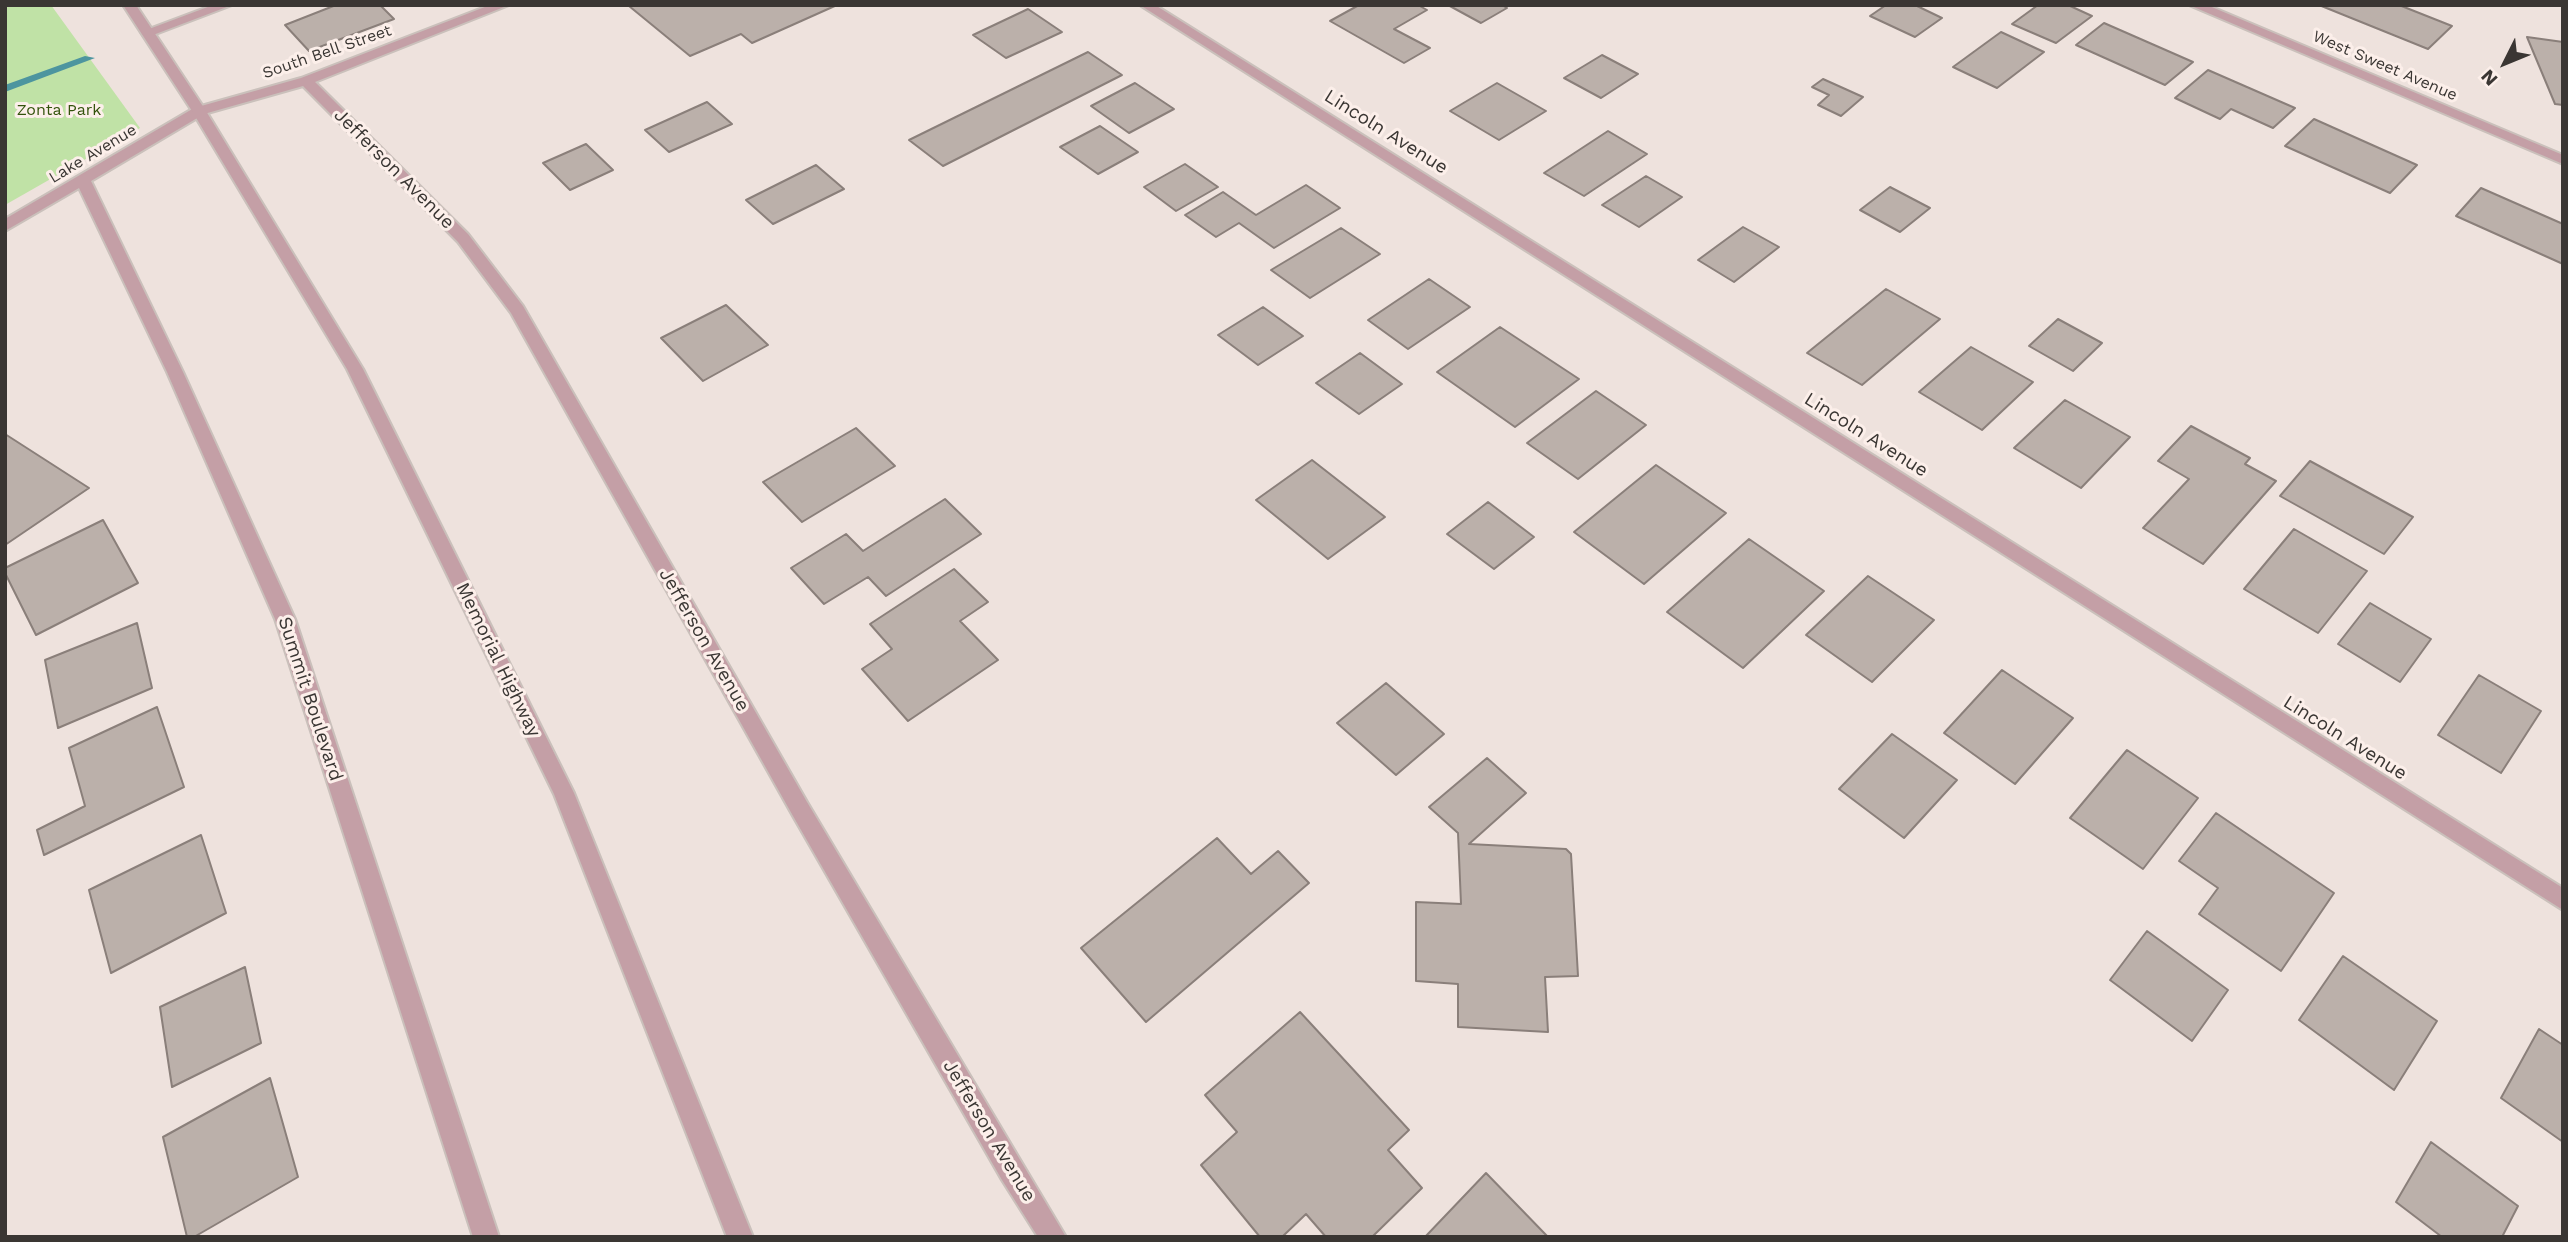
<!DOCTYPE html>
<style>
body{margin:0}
#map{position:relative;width:2568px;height:1242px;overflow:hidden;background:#eee2dd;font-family:"Work Sans",sans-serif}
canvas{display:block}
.frame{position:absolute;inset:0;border:7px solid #3a3633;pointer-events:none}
.north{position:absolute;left:2470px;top:28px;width:70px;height:70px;-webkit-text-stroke:5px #fcefea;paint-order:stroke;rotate:227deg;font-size:19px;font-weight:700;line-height:28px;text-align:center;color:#3a3633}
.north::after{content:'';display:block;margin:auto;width:24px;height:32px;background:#3a3633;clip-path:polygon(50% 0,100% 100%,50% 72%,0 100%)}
</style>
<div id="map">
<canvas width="2568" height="1242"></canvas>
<div class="frame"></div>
<div class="north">N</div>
</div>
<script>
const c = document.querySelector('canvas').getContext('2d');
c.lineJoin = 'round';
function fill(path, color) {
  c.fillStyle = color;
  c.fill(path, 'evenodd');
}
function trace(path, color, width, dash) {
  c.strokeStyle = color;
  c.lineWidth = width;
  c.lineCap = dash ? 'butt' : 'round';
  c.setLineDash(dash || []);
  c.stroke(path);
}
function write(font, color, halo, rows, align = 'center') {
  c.font = font + ' "Work Sans",sans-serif';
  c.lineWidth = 6;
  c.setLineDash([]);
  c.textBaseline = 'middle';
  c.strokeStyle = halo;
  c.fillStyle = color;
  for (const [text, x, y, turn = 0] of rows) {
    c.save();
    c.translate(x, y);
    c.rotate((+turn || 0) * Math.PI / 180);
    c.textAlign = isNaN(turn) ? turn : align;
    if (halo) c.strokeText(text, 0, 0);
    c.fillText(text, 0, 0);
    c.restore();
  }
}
fill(new Path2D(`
 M5,5H51L140,128L5,205Z`), '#c0e2a6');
fill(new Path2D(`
 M85,56L95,58L5,92V85Z`), '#4d959f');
const building = new Path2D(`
 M336,5H380L394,19L309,51L285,25Z
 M837,5L752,43L741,34L690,56L629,6Z
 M1359,5H1418L1427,10L1394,29L1430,48L1404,63L1330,21Z
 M1448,5H1502L1507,8L1481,23Z
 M1886,5H1915L1942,18L1915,37L1870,16Z
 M2038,5H2068L2092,16L2056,43L2012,24Z
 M2319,5H2399L2452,26L2428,49Z
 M1028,9L1062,32L1006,58L973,35Z
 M2104,23L2193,62L2165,85L2076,45Z
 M2001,32L2044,52L1997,88L1953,67Z
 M2527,37L2563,42V105L2555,104Z
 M1088,52L1122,75L943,166L909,140Z
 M1602,55L1638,74L1601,98L1564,78Z
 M2208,70L2295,108L2273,128L2231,109L2220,119L2175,98Z
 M1823,79L1863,97L1841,116L1818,105L1829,95L1812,87Z
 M1135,83L1174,109L1129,133L1091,106Z
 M1497,83L1546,111L1499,140L1450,111Z
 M707,102L732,124L669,152L645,130Z
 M2314,119L2417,165L2390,193L2285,146Z
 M1100,126L1138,152L1098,174L1060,147Z
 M1608,131L1647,154L1584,196L1544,173Z
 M586,144L613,170L570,190L543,163Z
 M1185,164L1218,187L1176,211L1144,187Z
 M816,165L844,189L773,224L746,200Z
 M1646,176L1682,197L1639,227L1602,205Z
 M1306,185L1340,208L1274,248L1239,223L1216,237L1185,215L1223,192L1256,215Z
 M1890,187L1930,208L1900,232L1860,210Z
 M2481,188L2563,224V264L2456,216Z
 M1743,227L1779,247L1734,282L1698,260Z
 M1341,228L1380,254L1310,298L1271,270Z
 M1429,279L1470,307L1408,349L1368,320Z
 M1886,289L1940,319L1862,385L1807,353Z
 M726,305L768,345L703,381L661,338Z
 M1263,307L1303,336L1258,365L1218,335Z
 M2058,319L2102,343L2073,371L2029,346Z
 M1500,327L1579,379L1515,427L1437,372Z
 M1971,347L2033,382L1982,430L1919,392Z
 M1360,353L1402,384L1359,414L1316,383Z
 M1596,391L1646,425L1578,479L1527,443Z
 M2065,400L2130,437L2081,488L2014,448Z
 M2191,426L2250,458L2245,464L2276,481L2203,564L2143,528L2189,479L2158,461Z
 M856,428L895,466L802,522L763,482Z
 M5,434L89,488L5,545Z
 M1312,460L1385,517L1328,559L1256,500Z
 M2310,461L2413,517L2384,554L2280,496Z
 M1656,465L1726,513L1644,584L1574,532Z
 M945,499L981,534L886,596L868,577L824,604L791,568L846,534L863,551Z
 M1488,502L1534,537L1494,569L1447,534Z
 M103,520L138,583L36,635L5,573V568Z
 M2294,529L2367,571L2318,633L2244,589Z
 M1749,539L1824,591L1743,668L1667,612Z
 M954,569L988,602L960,621L998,660L908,721L862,669L892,649L870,624Z
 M1868,576L1934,620L1872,682L1806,635Z
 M2370,603L2431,639L2400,682L2338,644Z
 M137,623L152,688L58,728L45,660Z
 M2002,670L2073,718L2015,784L1944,733Z
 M2479,675L2541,711L2501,773L2438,735Z
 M1386,683L1444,734L1396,775L1337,723Z
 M157,707L184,787L44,855L37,830L85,806L69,748Z
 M1892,734L1957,780L1904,838L1839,789Z
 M2127,750L2198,798L2143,869L2070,818Z
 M1487,758L1526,793L1469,844L1566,849L1571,854L1578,976L1545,977L1548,1032L1458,1027V984L1416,981V902L1461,904L1458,833L1429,807Z
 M2216,813L2334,893L2281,971L2199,914L2218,888L2179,861Z
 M201,835L226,913L111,973L89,890Z
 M1217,838L1251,874L1278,851L1309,883L1146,1022L1081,948Z
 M2147,931L2228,990L2192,1041L2110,980Z
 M2343,956L2437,1021L2394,1090L2299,1020Z
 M245,967L261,1043L172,1087L160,1007Z
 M1300,1012L1409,1130L1388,1150L1422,1188L1372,1237H1326L1306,1214L1282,1237H1260L1201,1165L1237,1132L1205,1095Z
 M2539,1029L2563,1045V1142L2501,1098Z
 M270,1078L298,1177L194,1237H187L163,1137Z
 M2431,1142L2518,1206L2502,1237H2442L2396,1202Z
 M1486,1173L1548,1237H1425Z`);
fill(building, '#bbb0aa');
trace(building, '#8a7f7a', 2);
const service = new Path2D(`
 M213,5H232L153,35H143L141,32Z`);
const minor = new Path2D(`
 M490,5H509L315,82L468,234L523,306L807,802L1066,1237H1038L1002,1180L793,816L511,313L458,242L303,86L204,114L91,181L183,372L295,619L499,1237H473L275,619L167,372L79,188L5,231V219L194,108L301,78Z
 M1140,5H1155L2563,888V910Z
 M2189,5H2207L2563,155V164Z`);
const tertiary = new Path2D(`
 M123,5H136L206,111L363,369L574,793L753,1237H727L554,794L347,369L192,111Z`);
trace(service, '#cac0bb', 4);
trace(minor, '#cac0bb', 4);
trace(tertiary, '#cac0bb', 4);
fill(service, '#c49fa6');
fill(minor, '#c49fa6');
fill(tertiary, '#c49fa6');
write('16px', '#3a3633', '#fcefea', [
 ["South Bell Street",327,52,-19],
 ["West Sweet Avenue",2385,66,23],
 ["Lake Avenue",93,154,-31]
]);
write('16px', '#33530c', '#fcefea', [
 ["Zonta Park",59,110]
]);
write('19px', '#3a3633', '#fcefea', [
 ["Lincoln Avenue",1386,132,32],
 ["Jefferson Avenue",394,169,45],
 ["Lincoln Avenue",1866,435,32],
 ["Jefferson Avenue",704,640,60],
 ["Memorial Highway",498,660,64],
 ["Summit Boulevard",310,699,72],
 ["Lincoln Avenue",2345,738,32],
 ["Jefferson Avenue",989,1131,59]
]);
</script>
